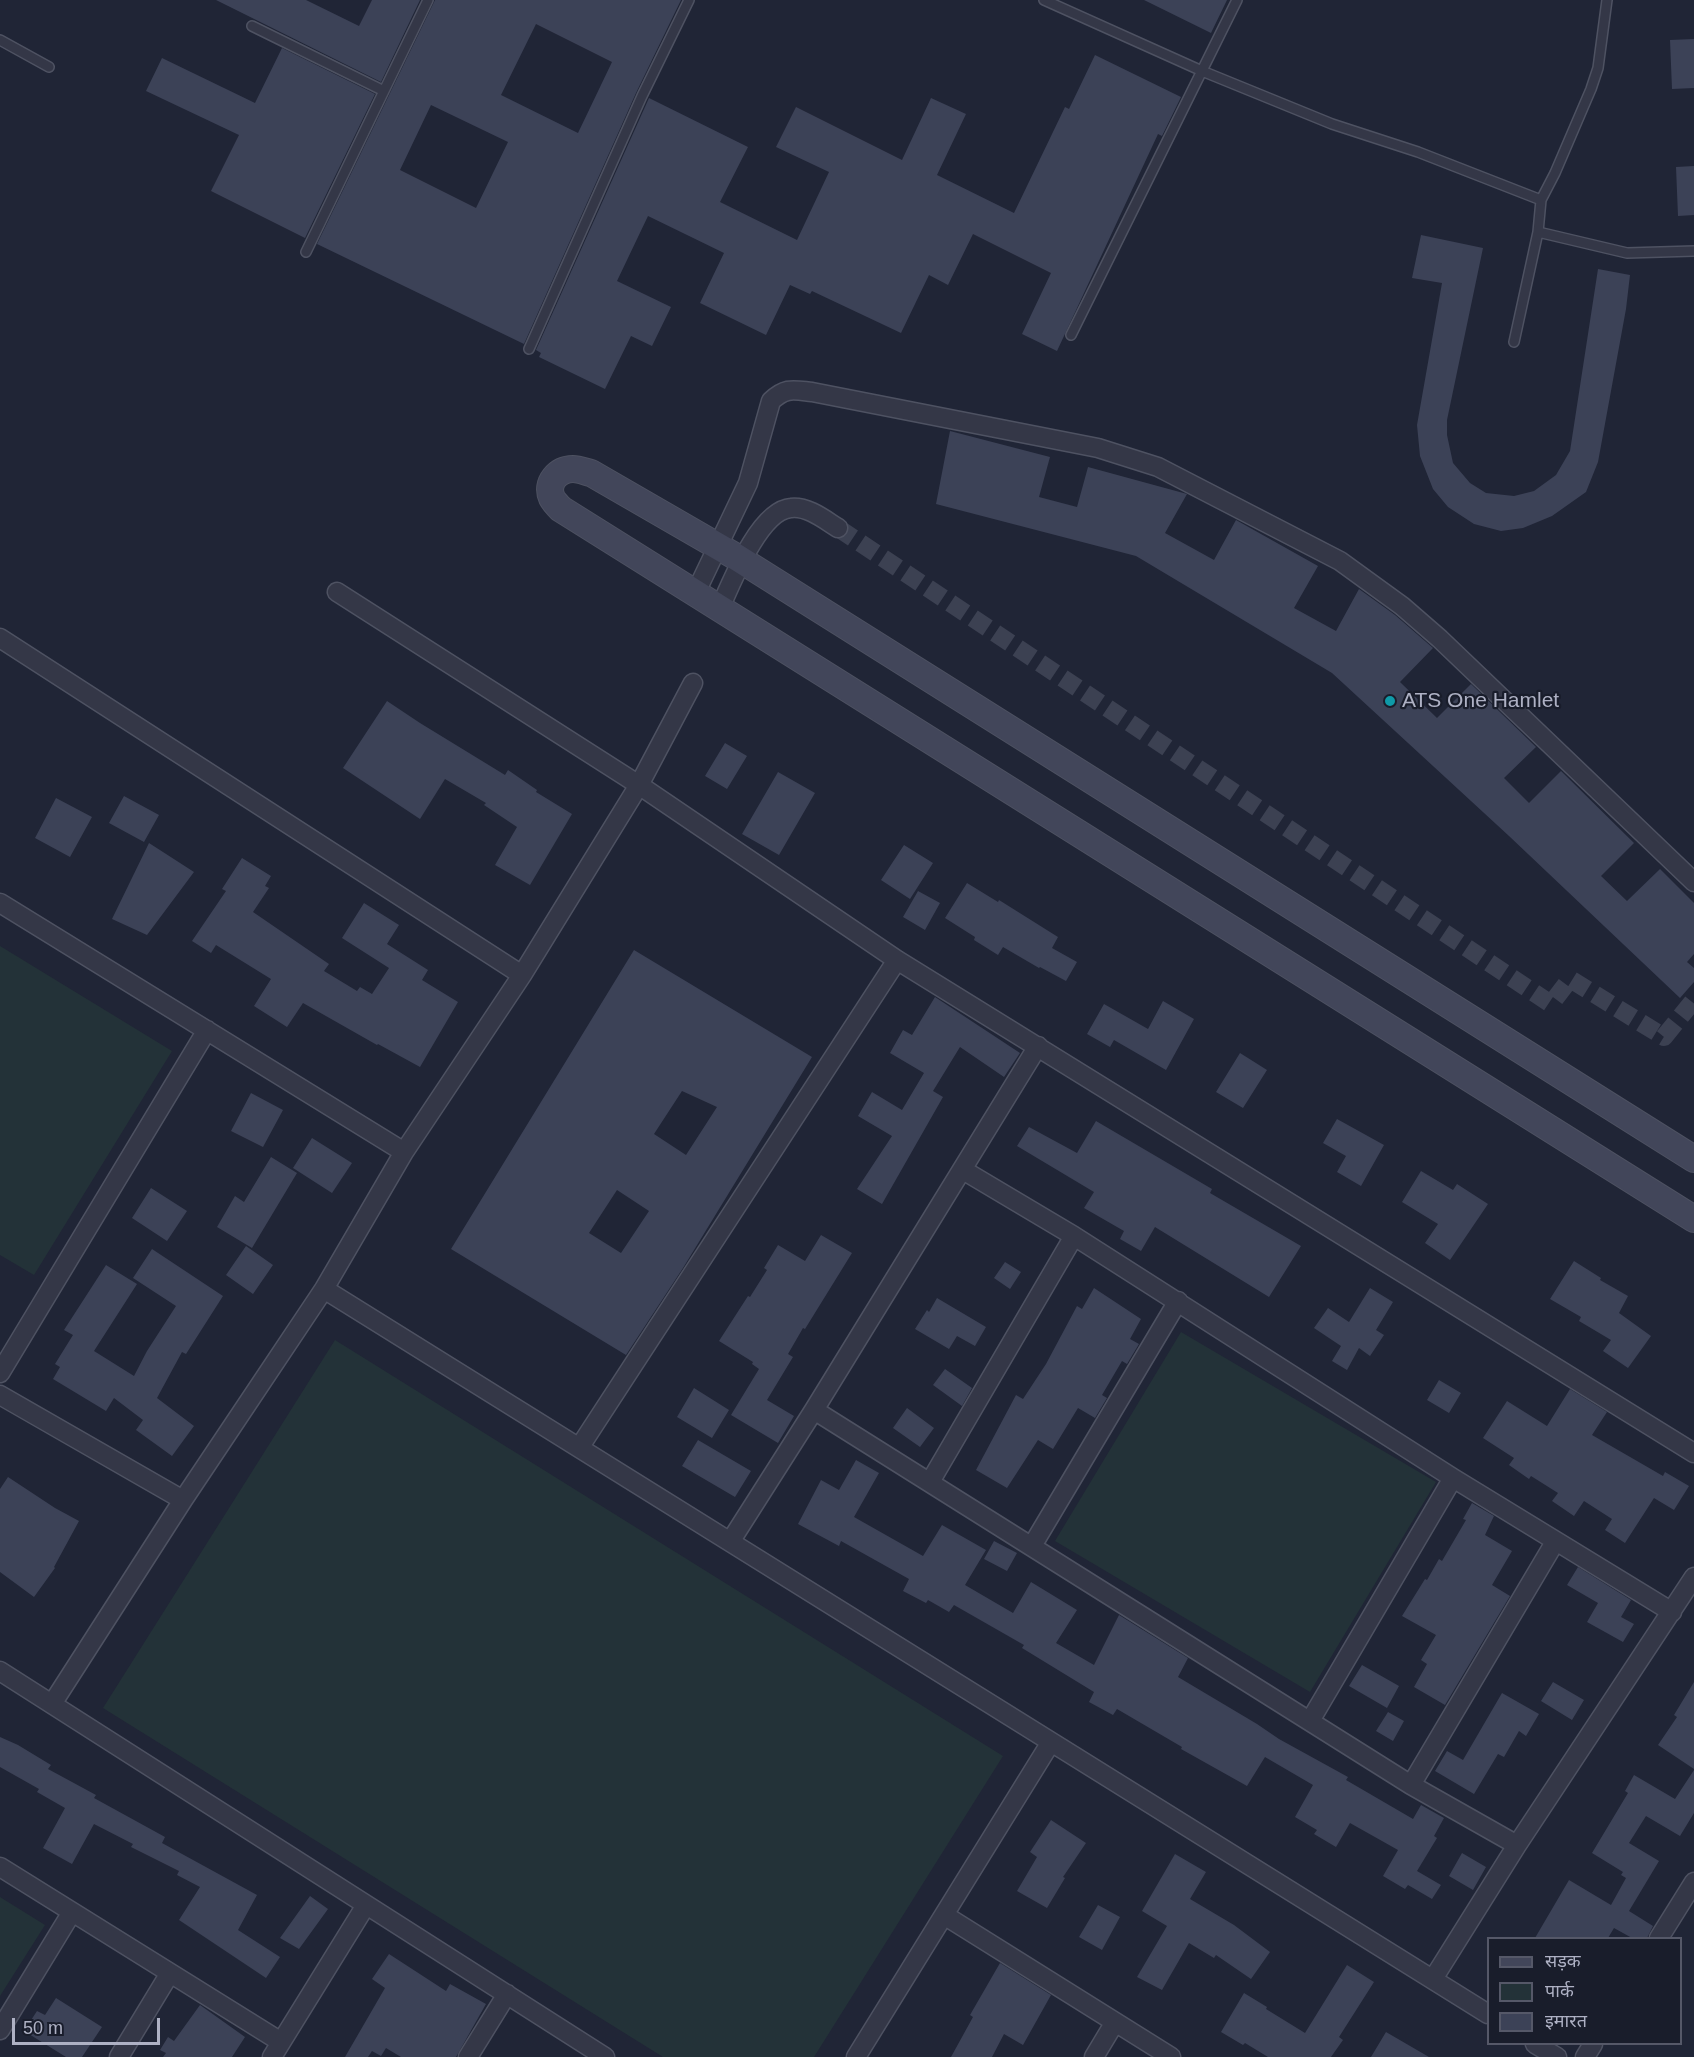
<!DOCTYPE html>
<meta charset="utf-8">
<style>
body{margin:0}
#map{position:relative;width:1694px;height:2057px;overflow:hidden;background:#202536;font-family:Arial,"Noto Sans Devanagari",sans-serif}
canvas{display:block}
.legend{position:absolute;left:1487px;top:1937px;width:195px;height:108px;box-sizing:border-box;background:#191d2b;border:2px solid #555868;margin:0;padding:8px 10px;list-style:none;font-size:18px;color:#aeb1c4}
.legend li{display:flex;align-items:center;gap:12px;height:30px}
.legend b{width:30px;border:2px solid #555868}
.scale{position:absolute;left:12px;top:2018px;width:148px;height:27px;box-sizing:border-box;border:3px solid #aeb1c4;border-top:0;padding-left:8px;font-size:18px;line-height:21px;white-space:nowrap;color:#aeb1c4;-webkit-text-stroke:4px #191d2b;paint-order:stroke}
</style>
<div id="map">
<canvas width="1694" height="2057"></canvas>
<ul class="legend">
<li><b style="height:8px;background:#42465a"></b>सड़क</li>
<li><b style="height:16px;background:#233238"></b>पार्क</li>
<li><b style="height:16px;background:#3c4257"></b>इमारत</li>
</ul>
<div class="scale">50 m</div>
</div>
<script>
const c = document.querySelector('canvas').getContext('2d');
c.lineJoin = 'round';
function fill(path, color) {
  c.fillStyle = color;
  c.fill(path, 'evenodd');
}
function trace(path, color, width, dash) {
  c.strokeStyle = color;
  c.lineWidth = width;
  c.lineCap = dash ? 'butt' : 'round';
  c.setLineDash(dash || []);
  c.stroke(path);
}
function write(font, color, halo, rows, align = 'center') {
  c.font = font + ' Arial,sans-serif';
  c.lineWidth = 4.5;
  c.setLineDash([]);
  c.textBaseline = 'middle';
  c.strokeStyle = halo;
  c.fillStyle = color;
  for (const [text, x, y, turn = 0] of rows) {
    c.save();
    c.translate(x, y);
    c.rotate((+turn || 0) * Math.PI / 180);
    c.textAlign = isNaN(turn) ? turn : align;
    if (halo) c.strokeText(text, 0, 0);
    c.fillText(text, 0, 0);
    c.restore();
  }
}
fill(new Path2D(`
 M0,946L172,1051L34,1275L0,1255Z
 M1181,1332L1436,1482L1310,1692L1055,1541Z
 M335,1340L1003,1756L814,2057H663L103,1708Z
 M0,1897L45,1925L0,1996Z`), '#233238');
fill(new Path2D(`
 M216,0H306L359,26L372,0H420L381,82Z
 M435,0H681L636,93L524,344L317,244ZM536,24L612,62L578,133L501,95ZM431,105L508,142L476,208L400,170Z
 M1144,0H1227L1211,33Z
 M1694,39V88L1672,89L1670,40Z
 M282,48L375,94L305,238L211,191L239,135L146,91L162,58L255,103Z
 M1095,55L1181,97L1162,136L1158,134L1057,351L1022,334L1051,273L973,234L948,285L929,275L901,333L812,291L810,294L790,285L766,335L700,303L724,253L648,216L617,281L671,307L652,346L631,336L605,389L539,357L541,353L536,350L649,98L748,147L720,202L797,240L829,172L776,147L796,107L902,160L931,98L966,114L937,175L1014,213L1065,107L1069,109Z
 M1694,166V215L1678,216L1676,167Z
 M1421,235L1483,248L1447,420V435L1453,463L1470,483L1486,493L1514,496L1534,491L1556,475L1570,451L1598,269L1630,275L1626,309L1598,462L1586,492L1552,516L1523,528L1501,531L1474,524L1448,507L1433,489L1420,456L1417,425L1442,283L1412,278Z
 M950,431L1050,457L1039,497L1077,507L1088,467L1187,494L1165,533L1214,560L1236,520L1318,566L1294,608L1336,631L1359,589L1395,615L1433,648L1400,682L1437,718L1471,684L1536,747L1504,778L1529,803L1561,771L1634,843L1601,876L1627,901L1660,869L1694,903V954L1687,962L1694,968V982L1680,998L1509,836L1332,673L1136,556L936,504Z
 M387,701L420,723L505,775L508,770L537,790L536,792L572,814L530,885L495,865L517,827L484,805L486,803L445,779L420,819L343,768Z
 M725,743L747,756L727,789L705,776Z
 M778,772L815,793L779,855L742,834Z
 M124,796L159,815L144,842L109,823Z
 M56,798L92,817L70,857L35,838Z
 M149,843L194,872L147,935L112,919Z
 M904,845L933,863L910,899L881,880Z
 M242,858L271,876L265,886L269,888L253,912L329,964L324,971L357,991L360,987L372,994L389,968L342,938L364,903L399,925L387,944L428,970L422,980L458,1002L420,1067L378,1044L377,1045L303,1003L287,1027L254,1006L271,979L216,945L211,953L192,941L226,891L222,889Z
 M967,883L998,902L999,900L1058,937L1052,948L1077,962L1066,981L1040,967L1039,968L1003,947L998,955L974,940L975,937L945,918Z
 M918,891L940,903L925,930L903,917Z
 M634,950L812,1057L683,1268L626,1355L451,1249ZM682,1091L717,1107L686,1155L654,1134ZM617,1190L649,1211L621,1253L589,1233Z
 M935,997L1020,1053L1004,1077L960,1047L933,1091L943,1097L882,1204L857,1189L892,1136L858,1116L872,1092L902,1110L924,1073L890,1053L903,1030L912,1035Z
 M1163,1001L1194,1019L1166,1070L1114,1040L1110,1047L1087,1034L1104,1004L1148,1029Z
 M1240,1053L1267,1070L1243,1108L1216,1092Z
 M251,1093L283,1110L263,1147L231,1131Z
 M1337,1119L1384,1145L1361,1186L1337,1172L1346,1156L1323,1143Z
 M1096,1121L1212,1189L1210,1193L1301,1246L1269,1297L1155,1227L1141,1251L1120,1239L1124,1231L1084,1208L1094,1192L1017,1146L1029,1127L1077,1153Z
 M312,1138L352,1163L332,1193L293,1168Z
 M271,1157L297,1173L252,1248L217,1227L235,1196L244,1202Z
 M1421,1171L1453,1190L1457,1184L1488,1204L1450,1260L1425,1243L1438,1224L1402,1202Z
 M151,1188L187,1211L167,1241L132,1218Z
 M821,1235L852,1253L805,1329L803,1328L788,1354L793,1357L767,1400L794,1416L778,1443L731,1415L759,1369L752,1364L753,1362L719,1341L748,1296L750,1297L767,1270L764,1268L778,1245L805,1261Z
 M246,1246L273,1265L253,1294L226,1275Z
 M152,1249L223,1296L186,1354L182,1352L157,1398L194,1426L172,1456L136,1430L143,1420L114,1398L106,1411L53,1379L60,1367L55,1364L73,1335L64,1330L106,1265L137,1284L94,1351L134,1376L147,1351L176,1306L133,1278Z
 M1574,1261L1601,1278L1600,1280L1628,1296L1619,1313L1651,1336L1628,1368L1603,1351L1611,1340L1579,1321L1581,1317L1550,1299Z
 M1005,1262L1021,1272L1010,1289L994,1278Z
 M1094,1288L1141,1319L1130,1339L1139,1344L1127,1364L1122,1361L1102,1395L1107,1398L1095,1418L1078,1408L1053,1449L1038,1440L1007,1488L976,1470L1016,1395L1023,1399L1046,1364L1077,1306L1082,1309Z
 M1370,1288L1393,1302L1376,1330L1384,1335L1370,1356L1359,1348L1347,1370L1332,1361L1341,1346L1314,1328L1328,1308L1349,1322Z
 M937,1298L986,1327L975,1346L957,1336L949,1349L915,1329L927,1310L929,1312Z
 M945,1369L972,1388L962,1406L933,1385Z
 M1439,1380L1461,1393L1449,1413L1427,1400Z
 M694,1388L729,1410L712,1438L677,1417Z
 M1570,1389L1607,1412L1592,1435L1663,1476L1665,1472L1689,1486L1674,1510L1654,1498L1625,1543L1605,1530L1612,1519L1584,1501L1574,1516L1552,1501L1558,1493L1531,1476L1529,1479L1509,1465L1514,1458L1483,1438L1507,1401L1547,1426Z
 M907,1408L934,1428L920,1447L893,1428Z
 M698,1440L751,1471L735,1497L682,1466Z
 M856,1460L879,1473L854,1517L923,1556L942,1525L986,1550L965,1585L1013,1613L1031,1582L1077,1610L1056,1643L1094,1665L1119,1615L1188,1658L1178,1677L1257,1724L1279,1739L1348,1777L1346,1780L1413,1819L1421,1805L1444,1818L1434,1836L1437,1838L1417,1871L1441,1885L1432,1899L1408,1885L1405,1889L1383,1876L1398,1850L1350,1823L1336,1847L1314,1834L1317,1830L1295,1817L1313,1785L1265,1757L1247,1786L1181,1749L1182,1747L1117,1709L1113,1715L1089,1702L1094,1692L1022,1648L1024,1645L954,1605L949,1612L928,1600L926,1603L903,1591L909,1579L841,1541L839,1546L798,1524L821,1480L839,1490Z
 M8,1477L55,1508L79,1521L54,1567L55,1568L34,1597L0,1572V1489Z
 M1472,1503L1494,1516L1485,1535L1512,1551L1492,1585L1510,1596L1445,1705L1414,1687L1427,1664L1421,1660L1436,1635L1402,1616L1425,1579L1427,1580L1439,1559L1442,1561L1466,1520L1463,1519Z
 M994,1541L1017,1553L1007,1571L984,1559Z
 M1578,1567L1631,1600L1621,1617L1634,1624L1623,1642L1587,1622L1598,1603L1567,1585Z
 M1362,1665L1399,1686L1387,1708L1349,1686Z
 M1553,1682L1584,1700L1572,1720L1541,1701Z
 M1694,1682V1769L1658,1745L1677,1717L1674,1715Z
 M1502,1693L1539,1714L1526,1736L1519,1731L1504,1757L1498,1754L1474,1794L1435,1771L1447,1751L1463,1760Z
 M1388,1712L1404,1721L1393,1741L1376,1731Z
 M0,1737L18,1745L51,1765L48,1769L96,1795L94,1798L165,1837L162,1843L257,1895L238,1930L280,1957L266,1978L179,1920L200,1887L177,1875L179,1871L131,1847L133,1844L94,1824L72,1864L43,1848L65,1808L37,1792L39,1789L0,1767Z
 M1694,1770V1813L1680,1836L1646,1816L1629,1843L1659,1861L1629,1911L1653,1926L1647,1938H1632L1614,1928L1608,1938H1535L1569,1880L1611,1905L1626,1878L1621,1875L1623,1872L1592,1853L1628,1793L1625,1791L1634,1775L1675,1799Z
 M1051,1820L1086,1843L1063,1877L1065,1878L1047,1908L1017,1891L1037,1857L1030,1852Z
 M1462,1853L1486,1867L1473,1890L1449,1876Z
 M1175,1854L1206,1872L1190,1899L1234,1925L1270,1952L1251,1979L1216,1955L1214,1958L1189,1943L1162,1990L1137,1977L1167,1926L1142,1911Z
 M310,1896L328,1909L299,1949L280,1938Z
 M1098,1905L1120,1917L1102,1950L1079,1937Z
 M389,1954L446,1991L450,1984L486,2004L456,2057H401L386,2048L381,2056L372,2051L368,2057H345L385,1988L372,1979Z
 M1000,1963L1051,1995L1023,2045L1004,2034L992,2057H951L973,2017L970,2015Z
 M1347,1965L1374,1982L1339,2037L1343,2040L1331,2057H1268L1245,2043L1243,2045L1221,2032L1244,1993L1267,2007L1266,2009L1305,2033Z
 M56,1998L102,2027L82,2057H66L24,2031L37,2011L45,2015Z
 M200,2005L245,2037L232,2057H163L166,2053L160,2050L168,2037L174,2041Z
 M1386,2032L1429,2057H1371Z`), '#3c4257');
trace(new Path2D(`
 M838,528L1551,1004L1570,979L1664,1037L1694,1000`), '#3c4152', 18, [18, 9]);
const lane = new Path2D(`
 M1044,0L1202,71L1332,124L1418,152L1541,200
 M252,26L384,91
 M0,40L49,67
 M1538,232L1627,253L1694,251
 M306,252L428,0
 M1071,335L1237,0
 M1514,342L1538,232L1541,200L1555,173L1591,89L1598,68L1607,0
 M529,349L642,96L689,0`);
const street = new Path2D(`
 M337,592L639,785L897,960L1694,1453
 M696,592L748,483L771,401C786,387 793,390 812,392L1098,448L1158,467L1340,561L1402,606L1440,639L1694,882
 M720,608C732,581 760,510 791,508C808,506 825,520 838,528
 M0,638L522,975
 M0,903L404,1152
 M963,1170L1074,1236L1453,1478L1672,1612
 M324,1289L1488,2014
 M0,1373L207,1030
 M0,1395L183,1500
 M814,1410L1411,1785L1517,1845
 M579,1448L897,960
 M930,1482L1074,1236
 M730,1542L814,1410L1038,1046
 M1032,1546L1178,1301
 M0,1671L605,2057
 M52,1704L183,1500L324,1289L404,1152L522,975L639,785L693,683
 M1310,1721L1453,1478
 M1411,1785L1555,1542
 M0,1867L281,2042
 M944,1915L1171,2057
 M1659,1938L1694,1882
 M1433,1979L1517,1845L1694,1577
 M0,2030L72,1912
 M1535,2044L1557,2057
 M119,2057L170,1973
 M272,2057L366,1905
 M468,2057L507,1994
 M856,2057L1051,1742
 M1094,2057L1115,2022
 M1585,2057L1593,2044`);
const secondary = new Path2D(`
 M1694,1159L733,555L591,473C586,472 579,469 573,469C558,469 545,483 552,498C554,502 558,506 561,509L1694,1219`);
trace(lane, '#4e5262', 12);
trace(street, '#4e5262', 21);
trace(secondary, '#4e5262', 28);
trace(lane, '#343747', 9);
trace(street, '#343747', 18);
trace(secondary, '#42465a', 26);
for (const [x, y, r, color] of [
 [1390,701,6,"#0f9aa8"]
]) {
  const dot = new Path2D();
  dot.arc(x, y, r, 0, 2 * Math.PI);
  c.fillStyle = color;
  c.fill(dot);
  trace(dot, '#191d2b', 2);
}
write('21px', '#aeb1c4', '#191d2b', [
 ["ATS One Hamlet",1402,701]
], 'left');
</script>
